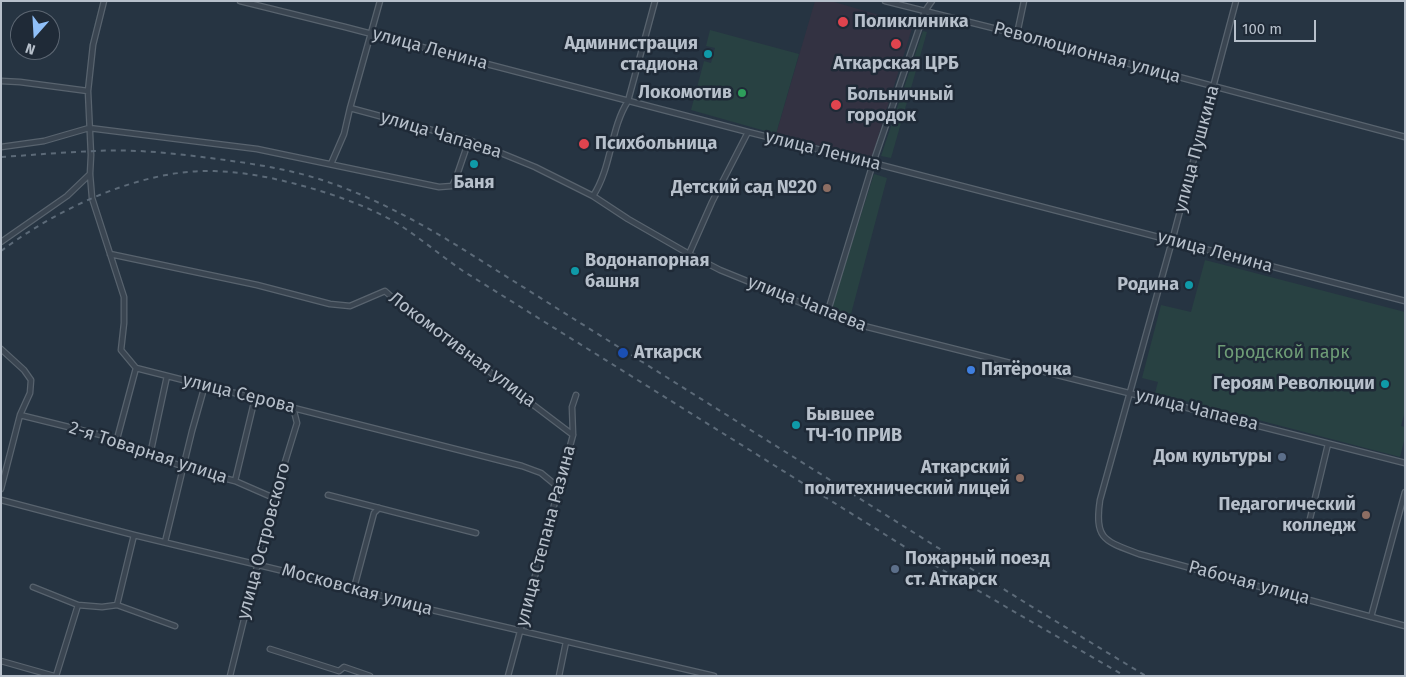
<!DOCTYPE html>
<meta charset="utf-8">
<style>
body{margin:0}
#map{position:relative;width:1406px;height:677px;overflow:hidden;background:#263442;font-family:"Fira Sans",sans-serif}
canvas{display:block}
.frame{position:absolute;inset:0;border:2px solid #b7c0cb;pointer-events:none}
.north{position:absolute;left:10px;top:10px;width:50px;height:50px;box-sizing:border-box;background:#1f2a37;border:1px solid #5c6672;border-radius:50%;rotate:199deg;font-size:14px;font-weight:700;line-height:20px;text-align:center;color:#b7c0cb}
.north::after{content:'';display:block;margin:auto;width:18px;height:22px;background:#8fbff8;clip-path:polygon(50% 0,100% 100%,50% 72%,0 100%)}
.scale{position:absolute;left:1234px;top:20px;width:82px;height:22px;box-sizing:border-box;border:2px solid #b7c0cb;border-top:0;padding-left:6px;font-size:15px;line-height:18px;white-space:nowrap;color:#b7c0cb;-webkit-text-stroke:4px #1f2a37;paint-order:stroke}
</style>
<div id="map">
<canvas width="1406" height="677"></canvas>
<div class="frame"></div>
<div class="north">N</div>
<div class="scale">100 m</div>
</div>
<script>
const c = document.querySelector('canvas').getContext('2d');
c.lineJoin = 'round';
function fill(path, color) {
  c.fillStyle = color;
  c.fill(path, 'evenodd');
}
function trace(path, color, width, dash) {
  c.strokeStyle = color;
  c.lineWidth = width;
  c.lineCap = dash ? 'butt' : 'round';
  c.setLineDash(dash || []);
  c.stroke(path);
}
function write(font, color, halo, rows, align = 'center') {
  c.font = font + ' "Fira Sans",sans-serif';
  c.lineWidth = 5;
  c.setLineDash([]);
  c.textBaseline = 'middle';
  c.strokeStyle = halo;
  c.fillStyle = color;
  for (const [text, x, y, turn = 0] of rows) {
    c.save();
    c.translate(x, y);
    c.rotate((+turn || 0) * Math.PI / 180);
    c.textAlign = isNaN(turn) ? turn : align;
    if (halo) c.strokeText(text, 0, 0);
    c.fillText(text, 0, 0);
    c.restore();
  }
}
fill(new Path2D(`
 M815,1H831L913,25L871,160L776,134Z`), '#333242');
fill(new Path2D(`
 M710,30L799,54L776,134L691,110L704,61L711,63L715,48L706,46Z
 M923,31L927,32L891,158L881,156Z
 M874,174L887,178L851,314L831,309Z
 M1205,260L1405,312V411L1401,426L1405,427V437L1400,457L1155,393L1158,382L1142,378L1161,305L1191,312Z`), '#284142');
const minor = new Path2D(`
 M104,1L93,45L88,91L91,155L90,174L92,198L124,297V323L121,350L136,368L522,466L541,473L558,487
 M240,1L345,27L748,132L873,163L1405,301
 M885,1L1017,34L1405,137
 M1236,1L1172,241L1100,500C1094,540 1105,541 1139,554L1405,626
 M1017,34L1024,1
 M1,81L20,82L88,91
 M350,108L380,1
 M1,147L44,141L89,128L257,149L439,187L452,186L456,178L469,140
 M331,164L344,134L350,108L469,140L535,167L593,196L628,219L689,254L720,270L848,322L1405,463
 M593,196C612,167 610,129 628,101L655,1
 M1,242L67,196L90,174
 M110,254L257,285L330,304L350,306L385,291L395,300L573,435
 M689,254L712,202L748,132
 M827,314L873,163L925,11L932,1
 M1,349L24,370L31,380L30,393L20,415L1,489
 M20,415L117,439L150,455L193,470L235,481L274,498
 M117,439L136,368
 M150,455L167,376
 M235,481L255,398
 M328,495L476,533
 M1,500L134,535L354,588L432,610L714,676
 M1308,527L1328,444
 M165,542L192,431L205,385
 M33,587L78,605L102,607L117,605L175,626
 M354,588L374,513L379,508
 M117,605L134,535
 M1371,617L1405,492
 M270,649L339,671L344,667L370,676
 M1,661L54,676
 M56,676L78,605
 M230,676L274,498L297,423L293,407
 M508,676L573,435L572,407L576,395
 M559,676L566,642`);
trace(minor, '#58636e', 7);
trace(minor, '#3a4551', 4.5);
trace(new Path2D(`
 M1,157C33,155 65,152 96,151C134,149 172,153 210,158C248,163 285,168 322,180C371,196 417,221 461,248L1029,605L1146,676
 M1,251C59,208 141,169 214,171C243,172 269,177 296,184C330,193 365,205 395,222C419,237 440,255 463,271L929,562L1123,675`), '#5c6a78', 2, [5, 5]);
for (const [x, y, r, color] of [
 [843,22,6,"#e0444e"],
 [896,44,6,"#e0444e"],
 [708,54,5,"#0f9aa8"],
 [742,93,5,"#2e9e5b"],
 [836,105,6,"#e0444e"],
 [584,144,6,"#e0444e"],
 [474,164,5,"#0f9aa8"],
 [827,188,5,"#8d6e63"],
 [575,271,5,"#0f9aa8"],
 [1189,285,5,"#0f9aa8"],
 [623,353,6,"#1a4fb4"],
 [971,370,5,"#3f7fe0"],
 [1385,384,5,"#0f9aa8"],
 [796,425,5,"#0f9aa8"],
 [1282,457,5,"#5c6f8a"],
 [1020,478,5,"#8d6e63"],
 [1366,515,5,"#8d6e63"],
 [895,569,5,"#5c6f8a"]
]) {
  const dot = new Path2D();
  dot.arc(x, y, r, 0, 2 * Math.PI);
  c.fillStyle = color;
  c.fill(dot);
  trace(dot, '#1f2a37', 2);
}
write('bold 18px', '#b7c0cb', '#1f2a37', [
 ["Поликлиника",854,22],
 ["Администрация",698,44,"right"],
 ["стадиона",698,65,"right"],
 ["Аткарская ЦРБ",896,64,"center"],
 ["Локомотив",732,93,"right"],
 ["Больничный",847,95],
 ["городок",847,116],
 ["Психбольница",595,144],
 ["Баня",474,183,"center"],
 ["Детский сад №20",817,188,"right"],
 ["Водонапорная",585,261],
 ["башня",585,282],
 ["Родина",1179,285,"right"],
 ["Аткарск",634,353],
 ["Пятёрочка",981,370],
 ["Героям Революции",1375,384,"right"],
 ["Бывшее",806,415],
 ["ТЧ-10 ПРИВ",806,436],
 ["Дом культуры",1272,457,"right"],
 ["Аткарский",1010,468,"right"],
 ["политехнический лицей",1010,489,"right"],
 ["Педагогический",1356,505,"right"],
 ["колледж",1356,526,"right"],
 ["Пожарный поезд",905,559],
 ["ст. Аткарск",905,580]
], 'left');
write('18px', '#b7c0cb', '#1f2a37', [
 ["улица Ленина",430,49,15],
 ["Революционная улица",1087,53,15],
 ["улица Чапаева",441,135,17],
 ["улица Пушкина",1197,149,-75],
 ["улица Ленина",823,151,14],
 ["улица Ленина",1215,252,15],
 ["улица Чапаева",807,304,21],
 ["Локомотивная улица",462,350,37],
 ["улица Серова",239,394,14],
 ["улица Чапаева",1197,410,14],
 ["2-я Товарная улица",148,453,18],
 ["улица Степана Разина",546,536,-75],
 ["улица Островского",264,541,-75],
 ["Рабочая улица",1249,583,15],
 ["Московская улица",357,590,15]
]);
write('18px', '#6e9c76', '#1f2a37', [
 ["Городской парк",1283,353]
]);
</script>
